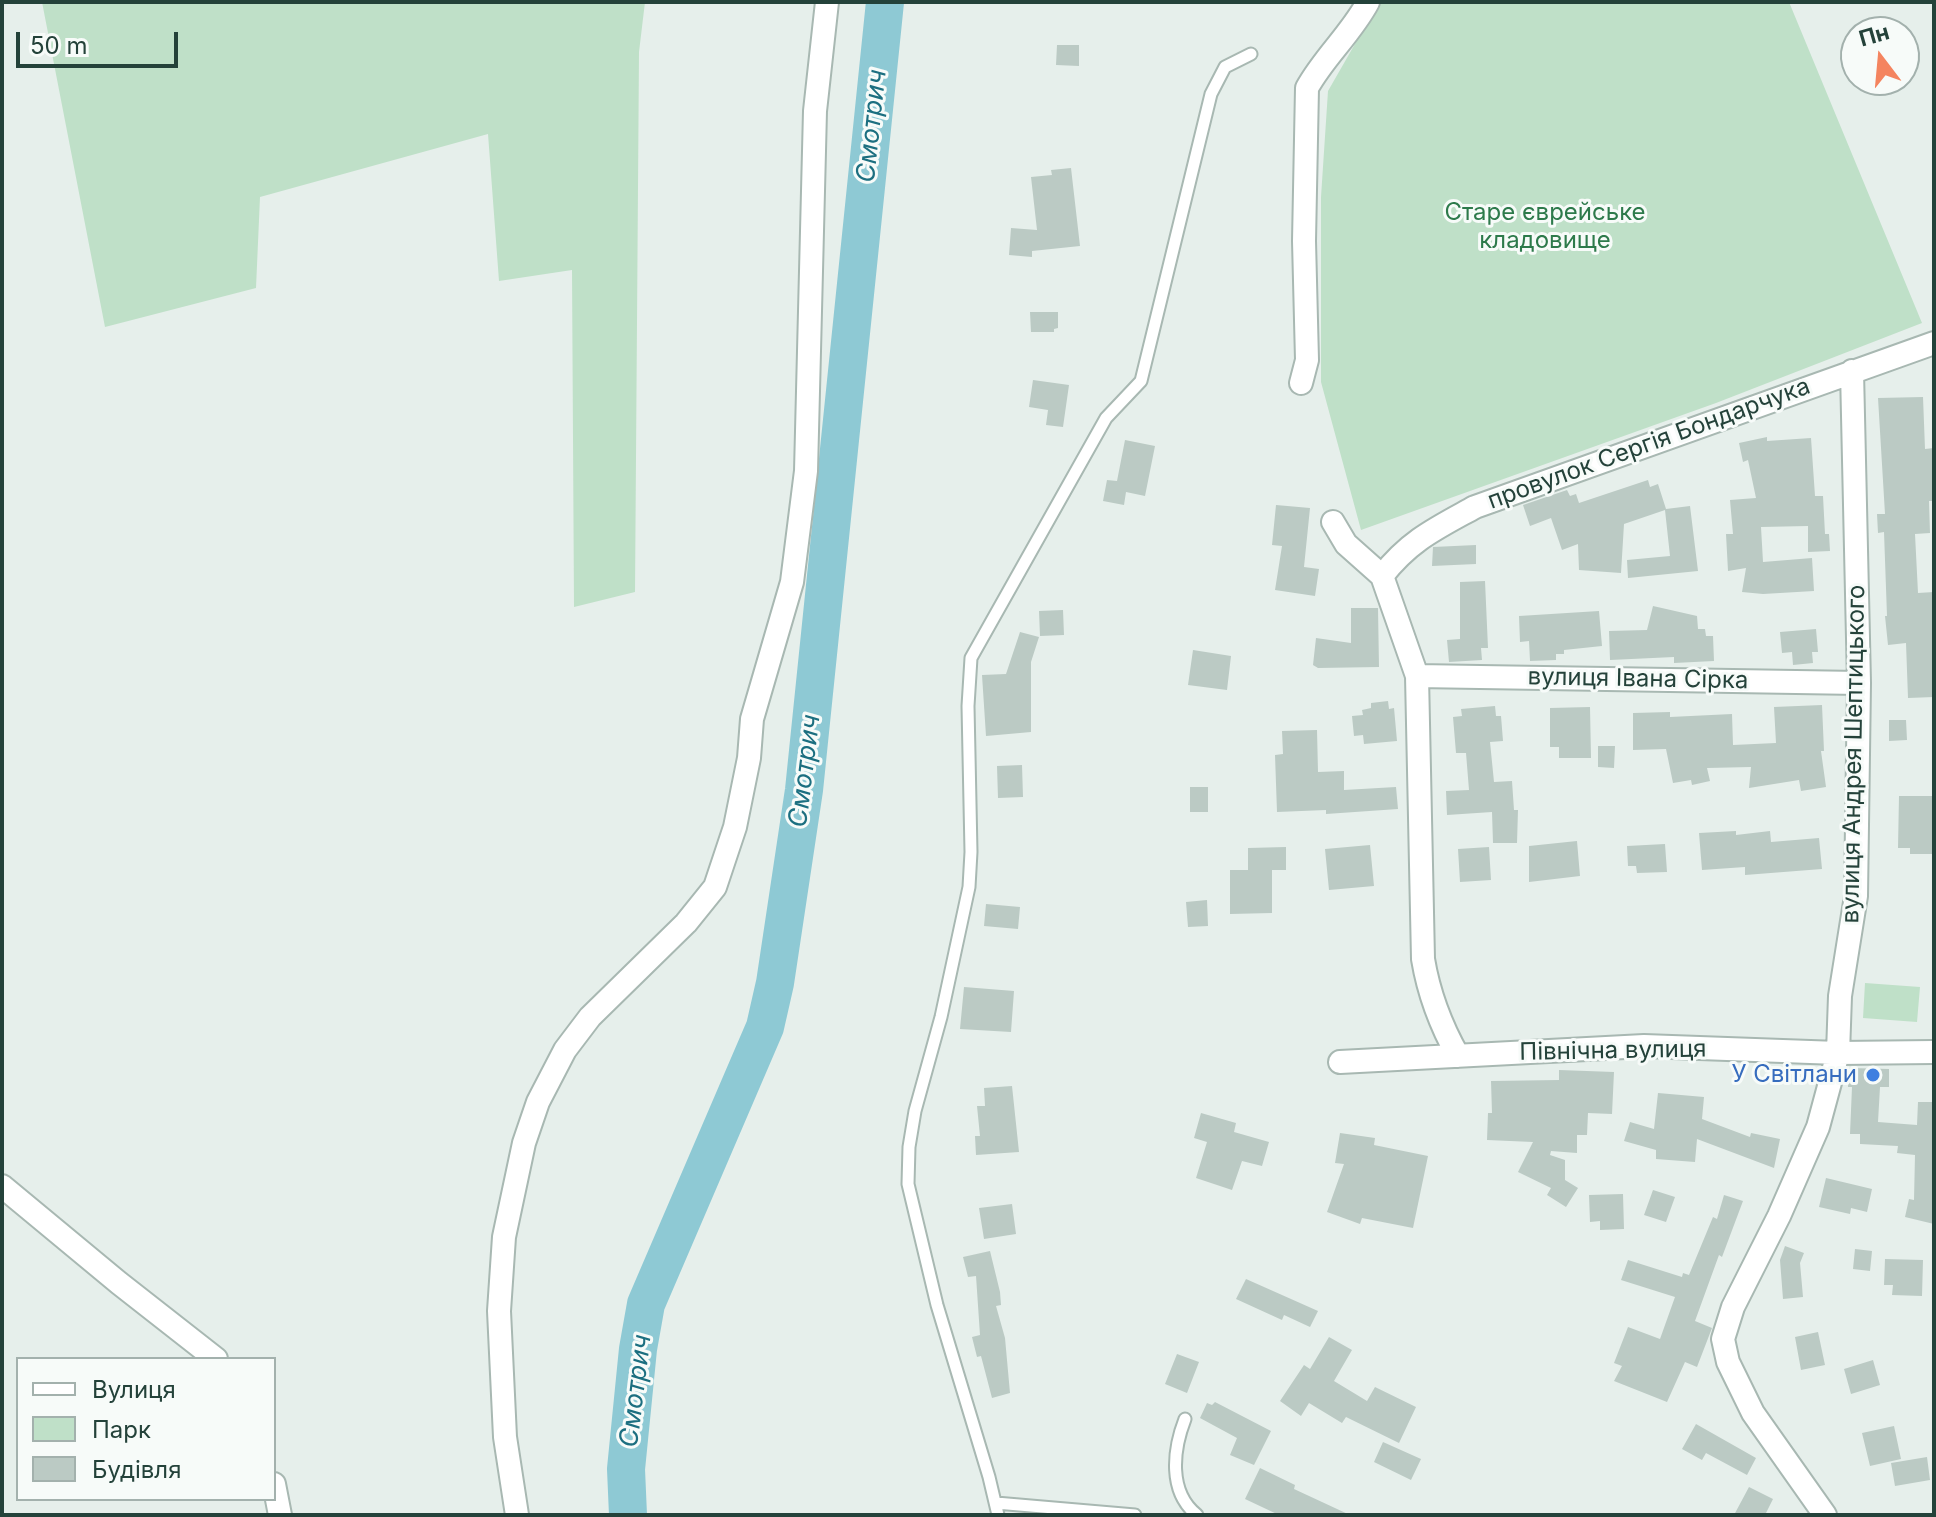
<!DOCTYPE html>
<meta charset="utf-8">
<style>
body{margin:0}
#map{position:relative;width:1936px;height:1517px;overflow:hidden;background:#e6efeb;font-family:Inter,sans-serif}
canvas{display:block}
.frame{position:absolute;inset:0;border:4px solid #24423a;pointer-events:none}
.legend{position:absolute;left:16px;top:1357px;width:260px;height:144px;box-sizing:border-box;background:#f7fbf9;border:2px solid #a3b1ad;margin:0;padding:10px 14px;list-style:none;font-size:24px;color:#24423a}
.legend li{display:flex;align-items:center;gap:16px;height:40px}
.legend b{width:40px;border:2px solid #a3b1ad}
.north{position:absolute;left:1840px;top:16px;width:80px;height:80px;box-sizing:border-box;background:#f7fbf9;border:2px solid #a3b1ad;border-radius:50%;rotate:344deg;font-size:22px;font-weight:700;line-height:32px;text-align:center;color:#24423a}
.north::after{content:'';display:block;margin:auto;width:28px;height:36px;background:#f4845f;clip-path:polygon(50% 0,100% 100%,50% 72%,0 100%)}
.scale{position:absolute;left:16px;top:32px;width:162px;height:36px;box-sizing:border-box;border:4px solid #24423a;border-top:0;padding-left:10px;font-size:24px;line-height:28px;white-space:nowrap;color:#24423a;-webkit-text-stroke:6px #f7fbf9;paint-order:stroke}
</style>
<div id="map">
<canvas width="1936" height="1517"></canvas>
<div class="frame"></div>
<ul class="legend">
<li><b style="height:10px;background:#fff"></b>Вулиця</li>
<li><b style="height:22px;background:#bfe0c8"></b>Парк</li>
<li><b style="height:22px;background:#bbcac4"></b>Будівля</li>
</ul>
<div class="north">Пн</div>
<div class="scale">50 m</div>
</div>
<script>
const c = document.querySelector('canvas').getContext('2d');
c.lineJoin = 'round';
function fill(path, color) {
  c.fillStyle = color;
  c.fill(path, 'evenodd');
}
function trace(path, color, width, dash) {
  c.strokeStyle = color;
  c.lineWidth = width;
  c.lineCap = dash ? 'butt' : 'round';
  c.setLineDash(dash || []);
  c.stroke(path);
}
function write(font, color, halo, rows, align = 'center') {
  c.font = font + ' Inter,sans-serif';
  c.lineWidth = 6;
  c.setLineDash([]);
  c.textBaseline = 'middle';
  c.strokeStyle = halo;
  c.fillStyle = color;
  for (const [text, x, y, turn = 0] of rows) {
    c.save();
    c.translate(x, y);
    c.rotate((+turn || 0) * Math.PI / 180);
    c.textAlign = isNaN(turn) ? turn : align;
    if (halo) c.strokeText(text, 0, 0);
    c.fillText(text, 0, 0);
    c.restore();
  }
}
fill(new Path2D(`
 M42,2H645L639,52L635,592L574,607L572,270L499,281L488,134L260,197L256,288L105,327Z
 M1379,2H1789L1922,323L1716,403L1361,530L1321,382V197L1328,91Z
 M1865,983L1920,987L1917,1022L1863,1018Z`), '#bfe0c8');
trace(new Path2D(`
 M628,1515L626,1469L638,1349L646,1304L765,1027L775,983L804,790L885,2`), '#8ec9d4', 38);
fill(new Path2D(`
 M1057,45H1079V66L1056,65Z
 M1071,168L1080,246L1032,251V257L1009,255L1011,228L1037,230L1031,177L1052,175L1051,170Z
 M1030,312H1058V328L1054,329V332H1031Z
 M1033,380L1069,385L1063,427L1046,425L1048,410L1029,407Z
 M1923,397L1925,449L1934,448V501H1929L1930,533L1915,534L1918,593L1934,592V697L1908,698L1906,643L1888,645L1885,616H1887L1884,532L1878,533L1877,514H1885L1878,398Z
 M1767,437V441L1811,438L1815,496H1823L1825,534H1829L1830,551L1808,552V526L1761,527L1763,562L1812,558L1814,591L1763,594L1742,592L1746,568L1728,571L1726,534H1733L1730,500L1756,498L1748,460L1743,462L1739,443Z
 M1125,440L1155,446L1145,496L1126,492L1124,505L1103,501L1107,480L1117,481Z
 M1648,480L1650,487L1658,484L1666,509L1690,506L1698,571L1628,578L1627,560L1670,556L1665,510L1624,524L1621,573L1579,570L1578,544L1562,550L1551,518L1530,526L1523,505L1567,490L1570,496L1576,494L1579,503Z
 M1276,505L1310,508L1304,567L1319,569L1315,596L1275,590L1282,546L1272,545Z
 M1476,545V564L1432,566L1433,547Z
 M1485,581L1488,648H1481L1482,660L1449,662L1447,640L1460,639V582Z
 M1653,606L1697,616L1698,629H1705L1706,636H1713L1714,661L1674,663V657L1610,660L1609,631L1647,630Z
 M1351,608H1378L1379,667L1318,668L1313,665L1316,638L1351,643Z
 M1063,610L1064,635L1040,636L1039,611Z
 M1599,611L1602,646L1564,650V654H1556V660L1530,661L1529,641L1520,642L1519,616Z
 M1816,629L1818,652H1812L1813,663L1793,665L1792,652L1782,653L1780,632Z
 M1020,632L1039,637L1031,662V732L986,736L982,675L1006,674Z
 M1193,650L1231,656L1227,690L1188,685Z
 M1388,701L1389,709L1394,708L1397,741L1364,744L1363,735L1354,736L1352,716L1363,715L1362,710L1371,708V703Z
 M1822,705L1824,751H1821L1826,787L1801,791L1799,780L1749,788L1751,767L1707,768L1710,781L1692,785L1691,780L1673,783L1666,749L1633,750V713L1670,712V717L1732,714L1733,745L1776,743L1774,707Z
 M1495,706L1496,716H1501L1503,741L1490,742L1494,782L1512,781L1514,810H1518L1517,843H1493L1492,812L1447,815L1446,791L1469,790L1466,753H1456L1453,717L1462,716L1461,709Z
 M1590,707L1591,758H1559V747H1550V708Z
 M1889,720H1906L1907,740L1889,741Z
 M1317,730L1318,772L1344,771V790L1396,787L1398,809L1326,814V810L1277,812L1275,755L1283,754L1282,731Z
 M1598,746H1615L1614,768L1598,767Z
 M1022,765L1023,797L998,798L997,766Z
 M1190,787H1208V812H1190Z
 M1899,796H1934V854H1910V848H1898Z
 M1736,831V835L1770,831L1771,842L1819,838L1822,869L1745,875V867L1702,870L1699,833Z
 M1577,841L1580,876L1529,882V846Z
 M1665,844L1667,872L1637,873L1636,866H1628L1627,846Z
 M1370,845L1374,886L1329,890L1325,849Z
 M1286,847V870H1272V913L1230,914V870H1248V848Z
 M1489,847L1491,880L1460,882L1458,849Z
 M1207,900L1208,926L1188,927L1186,902Z
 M986,904L1020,907L1018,929L984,926Z
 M964,987L1014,991L1011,1032L960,1029Z
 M1849,1068L1889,1069V1087H1880L1878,1122L1917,1125L1918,1102H1934V1224L1905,1217L1909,1199L1914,1200L1915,1155L1897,1153L1898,1146L1860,1144V1134H1850L1852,1087H1848Z
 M1559,1070L1614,1072L1612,1114L1588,1113L1587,1135H1577V1153L1551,1151L1550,1155L1565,1160V1180L1578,1188L1566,1207L1547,1195L1551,1188L1518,1172L1533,1142L1487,1140L1488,1113H1492L1491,1081L1559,1080Z
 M1012,1086L1019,1152L976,1155L975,1136H980L977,1106H985L984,1088Z
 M1658,1093L1704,1097L1702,1119L1750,1137L1751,1133L1780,1139L1774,1168L1697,1139L1695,1162L1656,1159V1150L1624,1141L1630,1122L1654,1129Z
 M1201,1113L1236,1123L1234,1132L1269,1142L1262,1166L1242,1161L1232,1190L1196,1178L1207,1142L1194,1138Z
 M1340,1133L1375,1138L1374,1145L1428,1156L1413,1228L1362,1218L1360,1224L1327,1212L1344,1164L1335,1163Z
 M1826,1178L1872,1189L1867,1212L1851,1208L1850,1214L1819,1207Z
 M1653,1190L1675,1197L1666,1222L1644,1215Z
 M1623,1194L1624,1229L1600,1230V1221L1590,1222L1589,1195Z
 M1724,1195L1743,1201L1722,1257L1719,1255L1695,1321L1712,1328L1697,1367L1685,1362L1667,1402L1614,1381L1622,1366L1614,1363L1628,1327L1660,1339L1675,1297L1621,1280L1628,1260L1682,1277L1683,1273L1689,1275L1713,1217L1717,1219Z
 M1012,1204L1016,1234L984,1239L979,1208Z
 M1785,1246L1804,1253L1800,1263L1803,1297L1783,1299L1780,1260Z
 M1855,1249L1872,1251L1870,1271L1853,1269Z
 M990,1251L1000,1292L1001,1305L996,1306L1005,1338L1010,1393L992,1398L981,1356L977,1357L972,1337L980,1335L976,1276L968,1277L963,1257Z
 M1885,1259L1923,1260L1922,1296L1892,1295L1893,1285H1884Z
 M1246,1279L1318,1311L1310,1327L1284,1315L1282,1320L1236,1299Z
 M1818,1332L1825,1365L1801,1370L1795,1337Z
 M1329,1337L1352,1350L1334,1381L1367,1401L1375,1387L1416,1407L1399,1443L1346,1417L1342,1423L1309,1403L1301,1416L1280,1401L1304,1365L1310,1369Z
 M1177,1354L1199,1362L1187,1393L1165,1384Z
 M1873,1360L1880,1385L1851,1394L1844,1369Z
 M1215,1402L1271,1431L1254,1465L1230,1455L1237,1438L1200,1418L1207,1403L1212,1405Z
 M1696,1424L1756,1458L1747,1475L1706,1453L1702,1460L1682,1449Z
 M1894,1426L1901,1459L1870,1466L1862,1433Z
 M1383,1442L1421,1459L1411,1480L1374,1462Z
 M1927,1457L1930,1480L1895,1486L1891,1463Z
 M1260,1468L1295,1485L1294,1489L1350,1515H1279L1245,1499Z
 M1749,1487L1773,1499L1765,1515H1734Z`), '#bbcac4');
const lane = new Path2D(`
 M1185,1419C1173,1450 1168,1492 1197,1515
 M996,1503L1135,1515
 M998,1515L989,1477L937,1305L908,1184L909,1147L915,1111L941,1017L969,887L971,852L968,706L971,658L1106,418L1141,381L1211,94L1225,67L1251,54`);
const street = new Path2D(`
 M1301,383L1307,360L1304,241L1307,88C1324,57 1351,34 1368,2
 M1333,522L1346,544L1382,576L1417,676L1423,959C1429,995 1440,1024 1458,1056
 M1382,576C1410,540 1437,528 1475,507L1934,343
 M1417,676L1859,683
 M1340,1062L1644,1046L1838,1053L1934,1052
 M2,1186L119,1283L216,1359
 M274,1484L280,1515
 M517,1515L505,1437L499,1311L504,1237L524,1143L538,1102L565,1050L590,1017L686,923L715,887L735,827L749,758L752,719L792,582L806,471L815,111L827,2
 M1825,1515L1753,1413L1728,1362L1723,1339L1733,1307L1779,1216L1818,1127L1838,1053L1840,996L1856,896L1859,683L1852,371`);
trace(lane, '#a8b8b2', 15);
trace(street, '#a8b8b2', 26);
trace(lane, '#fff', 11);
trace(street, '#fff', 22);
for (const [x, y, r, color] of [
 [1873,1075,8,"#3f7fe0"]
]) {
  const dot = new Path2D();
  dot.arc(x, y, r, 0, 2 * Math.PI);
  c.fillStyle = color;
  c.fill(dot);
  trace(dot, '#f7fbf9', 3);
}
write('24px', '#2d7a4b', '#f7fbf9', [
 ["Старе єврейське",1545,213],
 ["кладовище",1545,241]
]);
write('24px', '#24423a', '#f7fbf9', [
 ["провулок Сергія Бондарчука",1649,444,-20],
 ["вулиця Івана Сірка",1638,679,1],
 ["вулиця Андрея Шептицького",1854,754,-89],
 ["Північна вулиця",1613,1051,-1]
]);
write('24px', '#366cbe', '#f7fbf9', [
 ["У Світлани",1857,1075]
], 'right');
write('italic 26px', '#1c6f80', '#f7fbf9', [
 ["Смотрич",872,126,-84],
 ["Смотрич",805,771,-83],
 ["Смотрич",636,1391,-83]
]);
</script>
